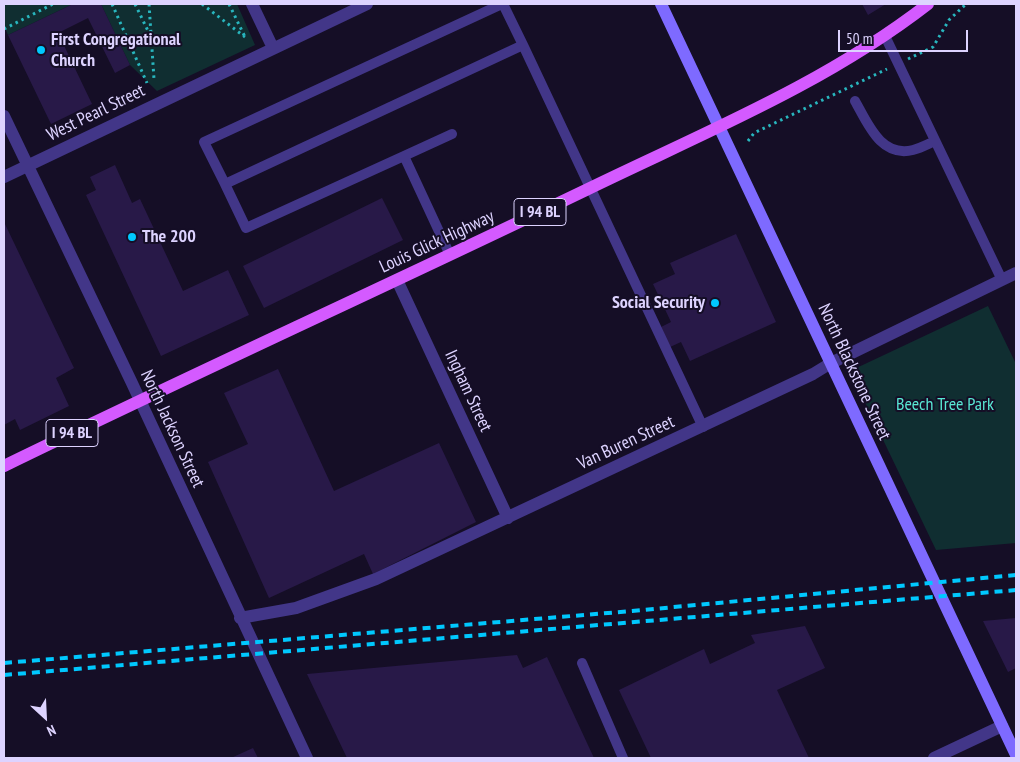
<!DOCTYPE html>
<style>
body{margin:0}
#map{position:relative;width:1020px;height:762px;overflow:hidden;background:#150e26;font-family:"PT Sans Narrow",sans-serif}
canvas{display:block}
.frame{position:absolute;inset:0;border:5px solid #ddd3ff;pointer-events:none}
.north{position:absolute;left:20px;top:692px;width:50px;height:50px;-webkit-text-stroke:4px #150e26;paint-order:stroke;rotate:155deg;font-size:14px;font-weight:700;line-height:20px;text-align:center;color:#ddd3ff}
.north::after{content:'';display:block;margin:auto;width:18px;height:22px;background:#ddd3ff;clip-path:polygon(50% 0,100% 100%,50% 72%,0 100%)}
.scale{position:absolute;left:838px;top:30px;width:130px;height:22px;box-sizing:border-box;border:2px solid #ddd3ff;border-top:0;padding-left:6px;font-size:15px;line-height:18px;white-space:nowrap;color:#ddd3ff;-webkit-text-stroke:4px #150e26;paint-order:stroke}
</style>
<div id="map">
<canvas width="1020" height="762"></canvas>
<div class="frame"></div>
<div class="north">N</div>
<div class="scale">50 m</div>
</div>
<script>
const c = document.querySelector('canvas').getContext('2d');
c.lineJoin = 'round';
function fill(path, color) {
  c.fillStyle = color;
  c.fill(path, 'evenodd');
}
function trace(path, color, width, dash) {
  c.strokeStyle = color;
  c.lineWidth = width;
  c.lineCap = dash ? 'butt' : 'round';
  c.setLineDash(dash || []);
  c.stroke(path);
}
function write(font, color, halo, rows, align = 'center') {
  c.font = font + ' "PT Sans Narrow",sans-serif';
  c.lineWidth = 4;
  c.setLineDash([]);
  c.textBaseline = 'middle';
  c.strokeStyle = halo;
  c.fillStyle = color;
  for (const [text, x, y, turn = 0] of rows) {
    c.save();
    c.translate(x, y);
    c.rotate((+turn || 0) * Math.PI / 180);
    c.textAlign = isNaN(turn) ? turn : align;
    if (halo) c.strokeText(text, 0, 0);
    c.fillText(text, 0, 0);
    c.restore();
  }
}
fill(new Path2D(`
 M4,4H73L8,35L4,26Z
 M101,4H237L255,45L157,91L130,65Z
 M988,306L1016,364V543L936,550L850,371Z`), '#102e31');
fill(new Path2D(`
 M73,4H101L130,65L115,73L88,18L58,33L92,104L51,124L8,35Z
 M862,4H886L868,15Z
 M115,165L132,203L140,199L183,291L228,270L249,315L161,356L86,195L96,190L90,177Z
 M382,198L403,240L264,308L243,266Z
 M4,222L74,368L56,378L69,406L20,430L15,419L4,425Z
 M736,234L776,322L690,361L681,342L670,347L661,327L671,322L653,284L675,274L670,263Z
 M278,369L334,491L439,443L476,522L373,574L364,554L269,598L208,462L248,444L224,393Z
 M1016,618V668L1008,672L983,621Z
 M805,626L825,668L777,690L809,758H651L619,690L704,649L710,664L755,643L751,635Z
 M517,655L523,668L547,657L594,758H347L307,674Z
 M253,748L258,758H231Z`), '#281948');
trace(new Path2D(`
 M112,4L147,83
 M135,4L149,33
 M149,4L154,79
 M202,4L245,37
 M229,4L245,37
 M4,29L53,4
 M908,59L933,47L949,20L966,4
 M748,141L754,133L887,69`), '#28b6be', 3, [2.5, 4]);
trace(new Path2D(`
 M885,36L1002,280
 M523,45L703,427
 M855,101C868,124 881,158 913,150C921,148 928,144 935,141
 M404,156L452,134
 M225,184L204,142L502,4
 M450,255L404,156L246,228L225,184L523,45L503,4
 M582,663L623,758`), '#423688', 10);
trace(new Path2D(`
 M252,4L273,48
 M4,116L131,381L307,758
 M4,177L367,4
 M397,280L508,518
 M240,618L296,608L376,579L813,374L831,363L1016,273
 M934,758L1002,726`), '#423688', 12);
trace(new Path2D(`
 M661,4L1016,755`), '#7e6aff', 12);
trace(new Path2D(`
 M4,466C197,372 393,283 586,190C703,133 825,84 928,4`), '#d45aff', 12);
trace(new Path2D(`
 M4,663L632,611L1016,575
 M4,675L1016,590`), '#00c8fe', 4, [8, 6]);
for (const [x, y, r, color] of [
 [41,50,5,"#00c8fe"],
 [132,237,5,"#00c8fe"],
 [715,303,5,"#00c8fe"]
]) {
  const dot = new Path2D();
  dot.arc(x, y, r, 0, 2 * Math.PI);
  c.fillStyle = color;
  c.fill(dot);
  trace(dot, '#150e26', 2);
}
for (const [x, y, w] of [
 [540,212,52],
 [72,433,52]
]) {
  const box = new Path2D();
  box.roundRect(x - w / 2, y - 13.5, w, 27, 4);
  c.fillStyle = '#150e26';
  c.fill(box);
  trace(box, '#ddd3ff', 1);
}
write('bold 16px', '#ddd3ff', null, [
 ["I 94 BL",540,212],
 ["I 94 BL",72,433]
]);
write('bold 18px', '#ddd3ff', '#150e26', [
 ["First Congregational",51,40],
 ["Church",51,61],
 ["The 200",142,237],
 ["Social Security",705,303,"right"]
], 'left');
write('18px', '#ddd3ff', '#150e26', [
 ["West Pearl Street",96,113,-26],
 ["Louis Glick Highway",437,242,-25],
 ["North Blackstone Street",854,372,65],
 ["Ingham Street",468,391,65],
 ["North Jackson Street",172,429,65],
 ["Van Buren Street",626,443,-25]
]);
write('18px', '#58e6d3', '#150e26', [
 ["Beech Tree Park",945,405]
]);
</script>
